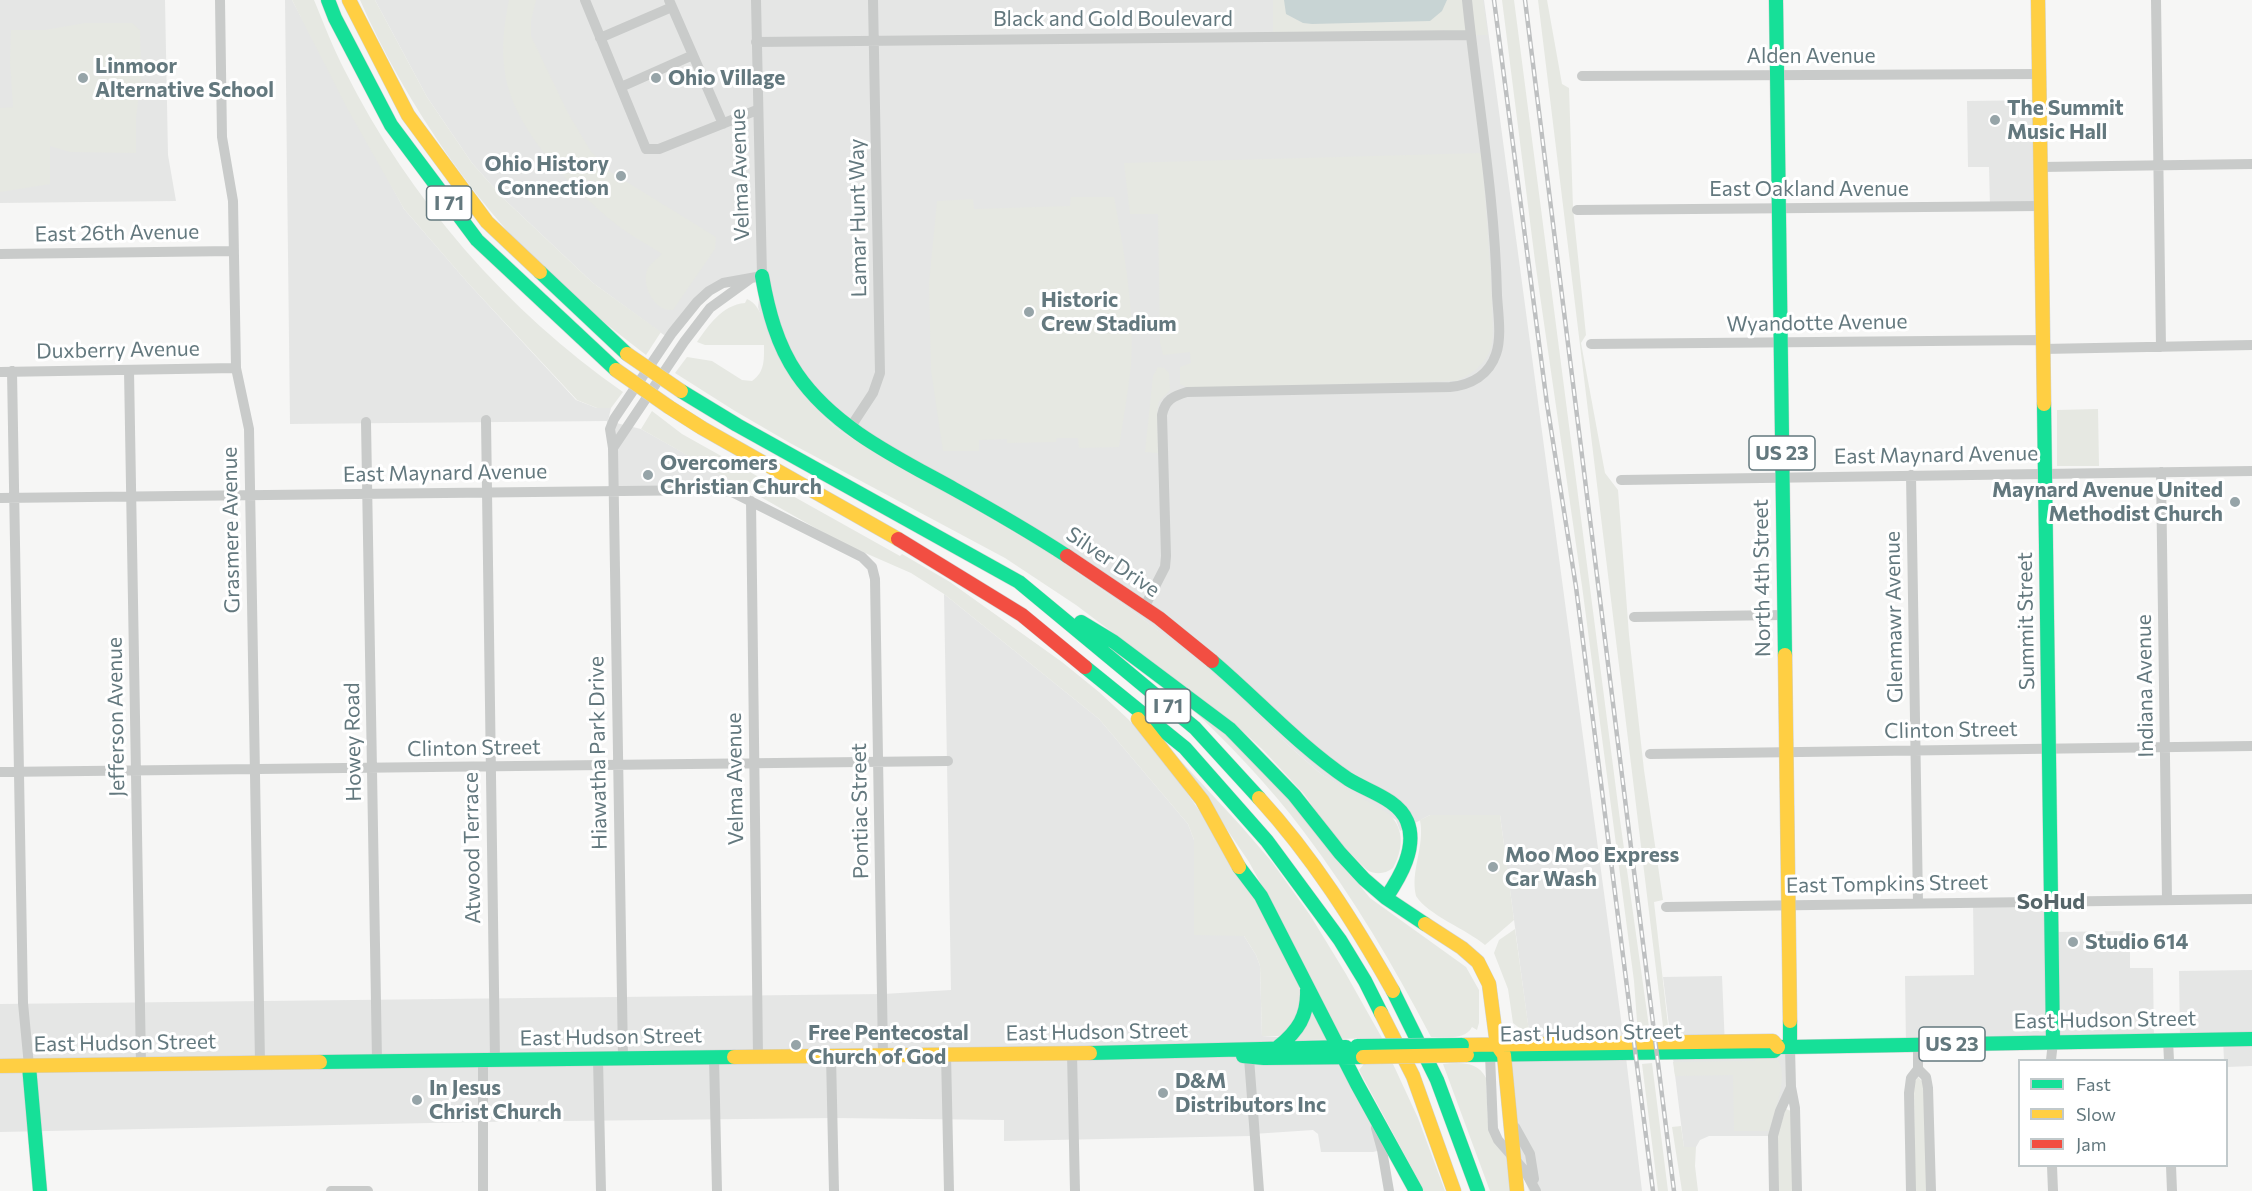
<!DOCTYPE html>
<style>
body{margin:0}
#map{position:relative;width:2252px;height:1191px;overflow:hidden;background:#f6f6f5;font-family:Commissioner,sans-serif}
canvas{display:block}
.legend{position:absolute;left:2018px;top:1059px;width:210px;height:108px;box-sizing:border-box;background:#fff;border:2px solid #c1c9cb;margin:0;padding:8px 10px;list-style:none;font-size:18px;color:#63787e}
.legend li{display:flex;align-items:center;gap:12px;height:30px}
.legend b{width:30px;border:2px solid #c1c9cb}
</style>
<div id="map">
<canvas width="2252" height="1191"></canvas>
<ul class="legend">
<li><b style="height:8px;background:#16e098"></b>Fast</li>
<li><b style="height:8px;background:#ffcf43"></b>Slow</li>
<li><b style="height:8px;background:#f24e42"></b>Jam</li>
</ul>
</div>
<script>
const c = document.querySelector('canvas').getContext('2d');
c.lineJoin = 'round';
function fill(path, color) {
  c.fillStyle = color;
  c.fill(path, 'evenodd');
}
function trace(path, color, width, dash) {
  c.strokeStyle = color;
  c.lineWidth = width;
  c.lineCap = dash ? 'butt' : 'round';
  c.setLineDash(dash || []);
  c.stroke(path);
}
function write(font, color, halo, rows, align = 'center') {
  c.font = font + ' Commissioner,sans-serif';
  c.lineWidth = 6;
  c.setLineDash([]);
  c.textBaseline = 'middle';
  c.strokeStyle = halo;
  c.fillStyle = color;
  for (const [text, x, y, turn = 0] of rows) {
    c.save();
    c.translate(x, y);
    c.rotate((+turn || 0) * Math.PI / 180);
    c.textAlign = isNaN(turn) ? turn : align;
    if (halo) c.strokeText(text, 0, 0);
    c.fillText(text, 0, 0);
    c.restore();
  }
}
fill(new Path2D(`
 M0,0H165L168,155L176,201L0,203Z
 M285,0H292L404,209L468,283L576,400L597,408H611L608,421L641,429L734,481L722,490L614,491L607,421L290,424Z
 M375,0H1484L1625,1049L1642,1191H1529L1522,1172L1498,1066L1531,1047L1500,815H1430L1400,831L1396,820L1321,774L1288,745L1205,667L1135,613L1048,552L840,431L815,409L793,384L779,360L767,336L758,307L762,277L709,291L668,338L593,283L504,199L472,163L427,97Z
 M2040,100L2041,206L1990,207L1989,167H1968L1967,101Z
 M944,594L1099,719L1188,824L1194,840L1244,936L1256,955L1260,966L1262,1036L1327,1040L1386,1149L1373,1152H1321L1318,1134L1313,1130L1253,1134L1250,1136L1004,1141V1120L834,1118L478,1122L0,1132V1004L883,994L951,990Z
 M2051,901L2052,932L2130,931V968H2153L2154,1042L1906,1045L1905,976L1974,975L1973,902Z
 M2252,970V1066L2227,1067L2226,1060H2224L2223,1040H2180L2179,971Z
 M1722,976L1725,1047H1790L1791,1087L1773,1136H1709L1700,1140L1696,1147L1684,1148L1663,977Z`), '#e5e6e5');
fill(new Path2D(`
 M292,0H314C324,24 333,48 345,71C409,199 507,311 623,392L611,408H597L577,400L468,283L404,209L347,108Z
 M360,0H375L427,97L472,163L504,199L593,283L661,332L646,355C620,335 593,314 568,292C482,216 406,105 360,0Z
 M509,0H536L531,21V36L568,113L590,150L609,171L716,237L715,249L673,310C654,312 640,284 648,268C651,263 658,258 662,254C646,243 627,234 612,221C570,186 513,129 505,73C501,49 504,24 509,0Z
 M1273,0H1483L1488,35L1273,37Z
 M1502,0H1514L1620,820L1650,1034L1638,1035L1634,981L1582,586L1535,261Z
 M1538,0H1547L1562,84L1569,88L1573,208L1586,335L1581,343L1605,473L1618,490L1629,635L1644,770L1663,900L1654,902L1669,1034L1664,1035Z
 M85,23H132L140,30L141,80L136,117V153L70,152L50,146V184L0,192V108L13,107L10,61L11,30H45Z
 M1481,153C1486,204 1490,254 1492,305C1492,319 1495,339 1490,351C1483,366 1471,375 1456,381L1188,388L1180,384V367L1191,363L1190,352L1163,355L1160,343L1158,214H1130L1124,163Z
 M1071,197H1114C1124,252 1135,309 1131,365C1128,393 1123,420 1119,447L1079,448L1078,438H1057L1056,442L1007,443V439L979,440V451H943L931,370L929,283L937,201L973,199L974,209L1070,206Z
 M747,299C763,306 764,328 771,343C789,380 808,404 840,431L1048,552L1135,613L1205,666L1288,745L1321,774L1389,814C1405,829 1403,850 1393,868C1385,874 1376,875 1367,870L1337,841L1304,794L1263,750L1237,726L1076,605L1005,558L790,443L735,411L675,373L687,357L712,361L742,380L752,381C765,372 764,360 764,345H705L697,342C709,325 722,305 745,303Z
 M1158,367L1164,368L1169,373L1170,390L1159,402L1157,414L1158,453L1145,452L1153,376Z
 M2098,409L2099,466H2057V410Z
 M652,411L682,434L900,556L902,554L950,582L1062,662L1099,692L1128,719L1161,756L1234,860L1299,982L1301,1019L1279,1036H1262L1260,966L1256,955L1244,936L1194,935V840L1188,824L1099,719L944,594L911,573L840,542L641,429Z
 M1184,701L1254,756L1370,898L1466,967L1479,990V1023L1477,1030L1472,1027C1466,1040 1445,1037 1431,1037C1394,966 1353,897 1304,832C1269,785 1227,742 1184,701Z
 M1180,760L1241,826L1272,862L1310,915L1346,974L1382,1038L1338,1039L1285,928L1249,862Z
 M1430,815H1500L1514,920L1485,945C1466,929 1428,915 1416,896C1410,870 1425,848 1420,820Z
 M1515,929L1529,1031L1522,1030L1513,1023L1508,989L1494,953L1499,940Z
 M1314,1009L1327,1040L1297,1039Z
 M1756,1058L1778,1060C1789,1076 1774,1113 1769,1131H1734L1733,1075L1675,1076L1673,1062L1754,1061Z
 M1652,1063L1668,1191H1658L1642,1064Z
 M1364,1064H1393L1418,1118L1445,1191H1424L1359,1070Z
 M1443,1064C1459,1062 1478,1061 1486,1078L1488,1126L1507,1155L1512,1191H1490Z
 M1918,1077L1924,1083L1927,1191H1915L1914,1083Z
 M1786,1109L1791,1111L1793,1191H1778V1133Z
 M1681,1126L1684,1147H1696L1695,1166L1698,1191H1682L1672,1127Z`), '#e6e8e2');
fill(new Path2D(`
 M1284,0H1447L1442,11L1430,21L1312,24L1303,23L1286,14Z`), '#c8d4d4');
const fast = new Path2D(`
 M328,0L335,18L391,125L477,240L616,370
 M1776,0L1785,655
 M540,272L627,354
 M762,276C768,310 777,345 797,374C834,428 898,458 954,489C992,510 1030,532 1067,556
 M681,391L737,425L1019,582L1195,728L1259,798
 M2044,404L2053,1042
 M1081,622L1114,642L1230,729L1294,795L1340,853L1364,879L1386,898L1425,924
 M1212,661C1258,700 1298,745 1348,779C1367,791 1398,799 1407,821C1418,847 1400,877 1386,898
 M1085,667L1185,748L1267,841L1340,940L1365,981L1381,1013
 M1239,867L1261,896L1357,1084L1416,1191
 M1393,991L1437,1080L1478,1191
 M1790,1021V1047L2252,1039
 M1278,1047C1298,1031 1308,1016 1307,990
 M1090,1053L1346,1047
 M1467,1055L1774,1051L1778,1047H1790
 M1243,1056L1264,1058L1363,1057
 M320,1062L734,1057
 M29,1066L40,1191`);
const slow = new Path2D(`
 M349,0L408,115L487,222L540,272
 M2038,0L2044,404
 M669,407L702,428L898,539
 M1785,655L1790,1021
 M1138,719L1202,800L1239,867
 M1259,798C1312,856 1354,922 1393,991
 M1425,924L1462,948L1478,962L1489,984L1497,1045L1504,1055L1517,1191
 M1381,1013L1413,1076L1454,1191
 M1462,1045L1773,1041L1778,1047
 M734,1057L1090,1053
 M0,1066L320,1062`);
const jam = new Path2D(`
 M898,539L1022,615L1085,667
 M1067,556L1159,618L1212,661`);
trace(fast, '#d1d2d2', 15);
trace(slow, '#d1d2d2', 15);
trace(jam, '#d1d2d2', 15);
trace(new Path2D(`
 M220,0L222,137L233,201L236,368L249,429L260,1063
 M585,0L646,149H659L757,110
 M669,0L723,124
 M2156,0L2161,347
 M600,38L672,7
 M756,42L1470,35
 M1582,76L2039,74
 M621,87L693,55
 M2041,167L2252,164
 M1577,210L2041,206
 M0,254L234,251
 M1591,344L2043,340
 M2043,349L2252,345
 M129,370L141,1064
 M12,371L23,1003L29,1066
 M0,372L236,368
 M486,420L495,1060
 M366,422L377,1061
 M850,428L873,393L880,373L873,0
 M613,448L684,342L710,308L750,279
 M2161,472L2167,900
 M1911,475L1918,903
 M1621,480L2252,471
 M0,498L711,490L732,492L862,557L872,567L875,579L883,1055
 M751,501L758,1057
 M1144,608L1165,567L1166,556L1162,415C1165,400 1173,396 1187,392L1450,387C1471,385 1489,375 1496,354C1502,337 1498,313 1497,295C1495,196 1477,98 1467,0
 M1634,617L1784,615
 M1650,754L2252,746
 M0,772L948,761
 M1666,907L2252,899
 M2168,1041L2169,1060
 M1918,1044V1069L1926,1077L1928,1088L1931,1191
 M1790,1047L1791,1087L1795,1108L1797,1191
 M1493,1050L1490,1055L1493,1129L1498,1140L1525,1171L1536,1191
 M1072,1053L1075,1191
 M946,1054L949,1191
 M831,1056L834,1191
 M714,1057L717,1191
 M623,1058L613,448L610,429L614,419L672,333L697,302L709,291L723,283L762,276L756,0
 M1249,1058L1259,1191
 M598,1059L601,1191
 M2051,1060L2053,1042
 M1515,1127L1530,1154L1534,1179
 M1376,1128L1382,1150L1389,1191
 M2052,1166L2053,1191
 M2171,1166L2172,1191
 M331,1191H368
 M483,1191V1060
 M1774,1191L1773,1136L1780,1111L1791,1087
 M1911,1191L1909,1093L1911,1078L1918,1069`), '#c9cbca', 10);
trace(fast, '#16e098', 14);
trace(slow, '#ffcf43', 14);
trace(jam, '#f24e42', 14);
const rail = new Path2D(`
 M1494,0L1547,404L1576,587L1653,1191
 M1525,0L1674,1191`);
trace(rail, '#bec0c1', 4.5);
trace(rail, '#fff', 2, [7]);
const fastBridge = new Path2D(`
 M1357,1046L1462,1045`);
const slowBridge = new Path2D(`
 M627,354L681,391
 M616,370L669,407
 M1363,1057L1467,1055`);
trace(fastBridge, '#d1d2d2', 15, []);
trace(slowBridge, '#d1d2d2', 15, []);
trace(fastBridge, '#16e098', 14);
trace(slowBridge, '#ffcf43', 14);
for (const [x, y, r, color] of [
 [83,78,6,"#96a4a8"],
 [656,78,6,"#96a4a8"],
 [1995,120,6,"#96a4a8"],
 [621,176,6,"#96a4a8"],
 [1029,312,6,"#96a4a8"],
 [648,475,6,"#96a4a8"],
 [2235,502,6,"#96a4a8"],
 [1493,867,6,"#96a4a8"],
 [2073,942,6,"#96a4a8"],
 [796,1045,6,"#96a4a8"],
 [1163,1093,6,"#96a4a8"],
 [417,1100,6,"#96a4a8"]
]) {
  const dot = new Path2D();
  dot.arc(x, y, r, 0, 2 * Math.PI);
  c.fillStyle = color;
  c.fill(dot);
  trace(dot, '#fff', 2);
}
for (const [x, y, w] of [
 [449,203,45],
 [1782,453,66],
 [1168,706,45],
 [1952,1044,66]
]) {
  const box = new Path2D();
  box.roundRect(x - w / 2, y - 17, w, 34, 4.5);
  c.fillStyle = '#fff';
  c.fill(box);
  trace(box, '#63787e', 1.5);
}
write('bold 20px', '#63787e', null, [
 ["I 71",449,203],
 ["US 23",1782,453],
 ["I 71",1168,706],
 ["US 23",1952,1044]
]);
write('21px', '#63787e', '#fff', [
 ["Black and Gold Boulevard",1113,19],
 ["Alden Avenue",1811,56],
 ["Velma Avenue",740,175,-92],
 ["East Oakland Avenue",1809,189],
 ["Lamar Hunt Way",858,218,-91],
 ["East 26th Avenue",117,233,-1],
 ["Wyandotte Avenue",1817,323,-1],
 ["Duxberry Avenue",118,350,-1],
 ["East Maynard Avenue",1936,455,-1],
 ["East Maynard Avenue",445,473,-1],
 ["Grasmere Avenue",231,530,-91],
 ["Silver Drive",1113,562,34],
 ["North 4th Street",1762,578,-91],
 ["Glenmawr Avenue",1894,617,-91],
 ["Summit Street",2026,621,-91],
 ["Indiana Avenue",2145,686,-91],
 ["Jefferson Avenue",116,717,-91],
 ["Clinton Street",1951,730,-1],
 ["Howey Road",353,742,-91],
 ["Clinton Street",474,748,-1],
 ["Hiawatha Park Drive",598,753,-91],
 ["Velma Avenue",735,779,-91],
 ["Pontiac Street",860,811,-91],
 ["Atwood Terrace",472,848,-91],
 ["East Tompkins Street",1887,884,-1],
 ["East Hudson Street",2105,1020,-1],
 ["East Hudson Street",1097,1032,-1],
 ["East Hudson Street",1591,1033,-1],
 ["East Hudson Street",611,1037,-1],
 ["East Hudson Street",125,1043,-1]
]);
write('bold 21px', '#63787e', '#fff', [
 ["Linmoor",95,66],
 ["Alternative School",95,90],
 ["Ohio Village",668,78],
 ["The Summit",2007,108],
 ["Music Hall",2007,132],
 ["Ohio History",609,164,"right"],
 ["Connection",609,188,"right"],
 ["Historic",1041,300],
 ["Crew Stadium",1041,324],
 ["Overcomers",660,463],
 ["Christian Church",660,487],
 ["Maynard Avenue United",2223,490,"right"],
 ["Methodist Church",2223,514,"right"],
 ["Moo Moo Express",1505,855],
 ["Car Wash",1505,879],
 ["Studio 614",2085,942],
 ["Free Pentecostal",808,1033],
 ["Church of God",808,1057],
 ["D&M",1175,1081],
 ["Distributors Inc",1175,1105],
 ["In Jesus",429,1088],
 ["Christ Church",429,1112]
], 'left');
write('bold 22px', '#556569', '#fff', [
 ["SoHud",2051,902]
]);
</script>
